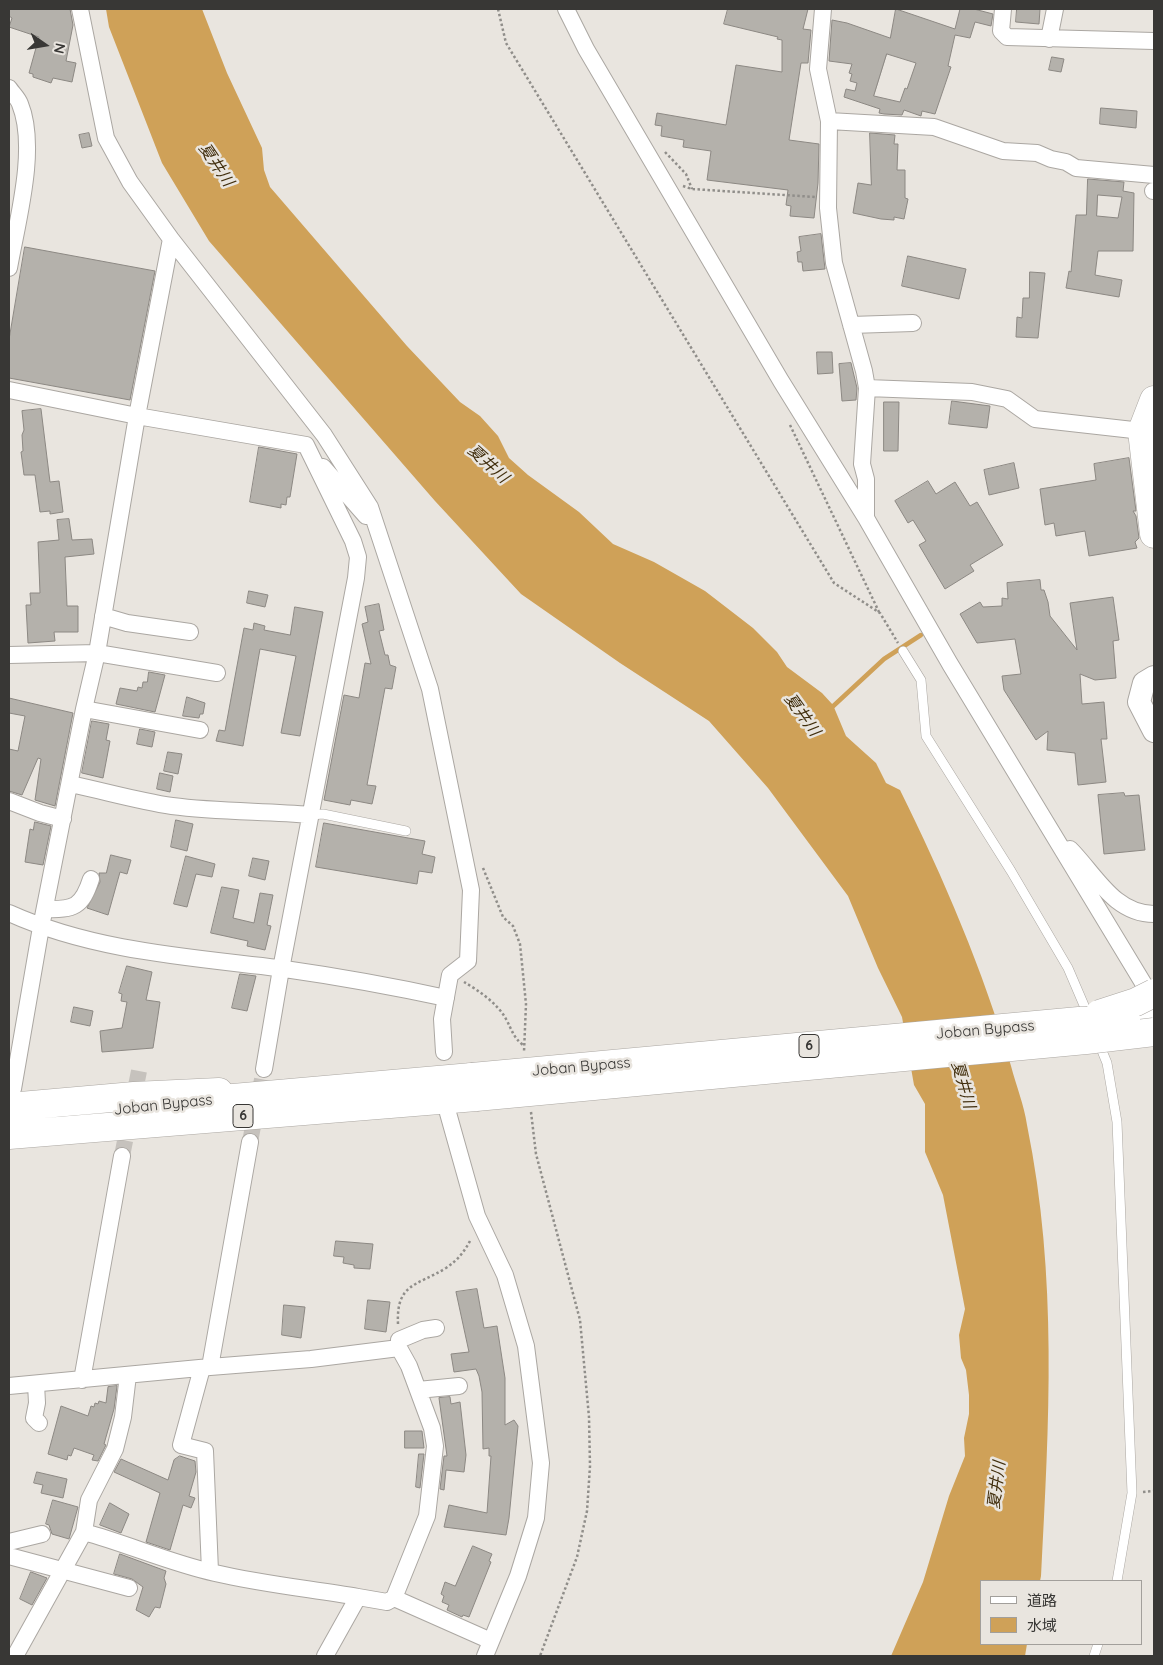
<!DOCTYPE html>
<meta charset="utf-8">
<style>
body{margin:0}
#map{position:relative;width:1163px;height:1665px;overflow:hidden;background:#e9e5df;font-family:Quicksand,"Noto Sans JP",sans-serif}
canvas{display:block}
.frame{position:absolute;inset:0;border:10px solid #383735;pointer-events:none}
.legend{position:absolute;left:980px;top:1580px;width:162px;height:65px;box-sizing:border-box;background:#e9e5df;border:1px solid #a29f9b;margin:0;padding:6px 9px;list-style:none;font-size:15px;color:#383735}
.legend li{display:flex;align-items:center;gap:10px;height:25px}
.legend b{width:25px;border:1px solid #a29f9b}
.north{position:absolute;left:20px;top:20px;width:50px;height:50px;-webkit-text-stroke:4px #e9e5df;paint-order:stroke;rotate:103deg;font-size:14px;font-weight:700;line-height:20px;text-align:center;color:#383735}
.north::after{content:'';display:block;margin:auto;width:18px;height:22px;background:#383735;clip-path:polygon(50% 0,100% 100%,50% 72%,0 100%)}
</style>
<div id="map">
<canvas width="1163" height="1665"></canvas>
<div class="frame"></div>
<ul class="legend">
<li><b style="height:6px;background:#fff"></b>道路</li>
<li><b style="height:14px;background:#cfa158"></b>水域</li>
</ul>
<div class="north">N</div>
</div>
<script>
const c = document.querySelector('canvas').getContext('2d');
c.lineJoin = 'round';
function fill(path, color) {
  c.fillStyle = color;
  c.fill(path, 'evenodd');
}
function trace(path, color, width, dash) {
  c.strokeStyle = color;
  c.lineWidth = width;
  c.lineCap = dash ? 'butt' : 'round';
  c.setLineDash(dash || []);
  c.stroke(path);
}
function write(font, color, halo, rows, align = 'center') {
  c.font = font + ' Quicksand,"Noto Sans JP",sans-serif';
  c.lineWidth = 5;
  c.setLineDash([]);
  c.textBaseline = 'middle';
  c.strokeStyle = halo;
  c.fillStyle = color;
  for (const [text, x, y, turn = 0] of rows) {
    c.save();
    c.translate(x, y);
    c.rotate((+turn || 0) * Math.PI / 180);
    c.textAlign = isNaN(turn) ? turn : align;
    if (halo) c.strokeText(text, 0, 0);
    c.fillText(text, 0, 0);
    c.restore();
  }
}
fill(new Path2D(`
 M106,9H202L227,73L262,148L264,170L270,187L407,346L460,402L480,416L498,436L509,458L528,475L579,512L613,544L654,562L705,591L753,628L777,652L787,667L822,693L833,705L846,736L876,763L886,783L900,790C944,879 983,970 1011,1066C1016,1085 1024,1105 1027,1125C1058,1277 1049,1423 1041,1576L1040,1581H982V1644H1027L1025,1656H891L923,1582L949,1496L965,1456L964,1438L969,1414V1395L966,1370L961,1358L959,1335L965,1309L943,1195L925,1152V1104L914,1085L902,1017L878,968L848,896L768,788L709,721L620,663L521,594L435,501L209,241L162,163L109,27Z`), '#cfa158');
trace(new Path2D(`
 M829,710L884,659L921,635`), '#cfa158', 4.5);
const building = new Path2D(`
 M9,9H70L73,25L66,61L76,63L72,82L53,78L51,83L33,77V74L29,73L39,37L9,27L12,18L9,16Z
 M728,9H808L803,29L811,30L808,63H801L789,140L819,144L818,183L814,218L790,216L791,206L786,205L788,190L707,180L711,151L683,147L684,140L661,136L662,126L655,125L657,113L726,125L736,65L782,72V40L777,39L778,37L724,24Z
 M896,9L955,29L960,9H974L993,14L991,26L975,22L970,38L955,35L948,66L951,67L935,114L922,111L921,116L904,110L902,115L884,114L879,113L880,109L844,97L846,89L855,91L857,83L850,81L852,74L849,73L852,64L829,61L832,20L847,23L890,38ZM887,54L916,63L907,89L905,88L900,102L874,96Z
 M1017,9H1040L1039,24L1016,22Z
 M1052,57L1064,59L1061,72L1049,70Z
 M1101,108L1137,111L1136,128L1100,124Z
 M89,133L92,146L82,148L79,135Z
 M870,133L895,135L894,144H898L897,170H905V198L908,199L904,219L894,217V220L881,219L853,213L858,183L871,185Z
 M1088,179L1124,182L1123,191L1134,193L1133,251H1098L1095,275L1122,280L1119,297L1066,288L1069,271L1071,272L1076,215H1086ZM1098,195L1122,197L1118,218L1097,216Z
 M821,234L825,269L803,271L802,262H798L797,252L801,251L799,237Z
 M25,247L155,271L130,400L9,378V340Z
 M908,256L966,269L959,299L902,286Z
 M1030,272L1045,273L1038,338L1016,337L1017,317L1022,318L1023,298H1029Z
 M817,352H832L833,373L818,374Z
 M851,363L857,388L856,400L842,401L839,364Z
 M952,401L990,406L987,428L949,424Z
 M884,402H899L898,451H884Z
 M41,409L50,482L59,481L63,512L50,514V511L40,512L35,475H24L21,452L23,451L22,435L24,430L22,411Z
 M259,447L297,454L290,497H287L286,505L281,504V508L250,502Z
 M1129,458L1136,511H1133L1136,516L1139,538L1135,542L1137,548L1089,556L1085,531L1056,536L1054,523L1045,525L1040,489L1096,480L1094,464Z
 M1014,463L1019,488L989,495L984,470Z
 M928,481L936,494L955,482L970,506L977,502L1003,545L970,565L974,571L945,589L919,545L926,541L913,520L908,523L895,501Z
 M69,519L72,540L92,539L94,554L65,557L67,606H78V632H54L55,641L28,643L26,605H31L30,593H40L38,542L59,540L57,520Z
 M1040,580L1041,590H1044L1048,602L1050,616L1077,650L1070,603L1113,597L1119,640L1113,641L1116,678L1095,680L1080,674L1082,704L1104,702L1107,739H1101L1106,782L1078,785L1075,753L1047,750L1048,731L1036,740L1004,690L1002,676L1021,674L1015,639L977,643L960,614L980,602L983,607L1002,606V598L1008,599L1007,583Z
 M249,591L268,595L265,607L247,603Z
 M379,604L384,630L379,631L385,655H388L390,665L396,667L392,689L385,688L367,785L376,786L372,804L351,800L350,805L324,800L344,695L359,698L365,663L371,664L362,624L368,622L365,607Z
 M295,607L323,612L300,736L281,733L296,656L260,649L243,746L216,741L219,730L225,731L244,628L253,630L254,623L265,626L264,630L290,635Z
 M149,672L165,675L155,712L116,704L120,688L137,691L138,687L142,688L143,682H147Z
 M187,697L205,703L203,714H200L199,718L183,716Z
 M9,698L73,713L55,806L35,800L41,759L38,758L22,795L9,791V749L18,751L25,716L9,713Z
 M92,721L109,724L106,740L110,741L103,778L82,773Z
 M140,729L155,732L152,747L137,744Z
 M168,752L182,754L178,774L164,771Z
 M160,773L173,776L170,792L157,789Z
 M1124,793L1125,796L1139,795L1145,850L1104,854L1098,795Z
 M176,820L193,824L187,851L171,847Z
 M35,822L51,826L43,865L25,862L30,829L33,830Z
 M324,823L425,841L422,854L435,857L432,873L419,871L417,884L316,867Z
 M111,855L131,860L127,874L120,872L108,915L87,908L100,882L99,873H106Z
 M186,856L215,864L212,877L196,874L187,907L174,904Z
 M253,858L269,861L265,880L249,876Z
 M222,887L239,890L233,918L254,923L260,893L273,895L267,925L271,926L265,950L247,946L248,941L211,933Z
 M127,966L152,972L146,1000L160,1002L153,1048L102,1052L100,1031L122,1028L127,1002L121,1001L122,994L119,993Z
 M240,974L256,976L247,1011L232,1008Z
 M74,1007L93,1011L90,1026L71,1022Z
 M336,1241L373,1244L370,1269L354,1268V1265L343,1263L344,1257L334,1256Z
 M477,1289L484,1328L497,1326L505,1378V1425L514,1420L518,1426L509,1518L506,1535L444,1527L449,1505L487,1513L491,1456H489V1448L483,1449L482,1392L479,1376L476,1369L454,1372L451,1354L469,1352L456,1292Z
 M368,1300L390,1302L386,1332L365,1329Z
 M284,1305L305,1307L301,1338L282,1335Z
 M117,1386L114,1409L104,1444L106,1445L98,1461L92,1460L94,1455L74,1448L71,1456L68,1455L67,1460L48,1454L61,1406L88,1416L91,1406L94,1407L95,1403L98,1404L99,1401L106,1403L108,1387Z
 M450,1397L451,1404L460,1402L466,1455L464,1472L446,1470L444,1490L440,1489L444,1456H447L439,1398Z
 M405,1431H422L424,1448H405Z
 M419,1454H424L420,1488L416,1487Z
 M180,1456L195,1461L196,1472L189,1496L195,1498L191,1508L183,1505L170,1550L146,1542L160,1493L114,1472L121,1459L168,1480L174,1460Z
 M37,1472L67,1479L63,1498L41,1493L43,1485L34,1483Z
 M53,1500L78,1507L69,1539L52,1534L49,1525L46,1524Z
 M110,1503L129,1514L121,1533L100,1525Z
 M473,1546L492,1554L489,1561L491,1562L469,1617L463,1615L462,1617L447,1610L449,1605L442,1602L444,1596L441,1594L445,1582L455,1586Z
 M120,1554L166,1571L164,1578L166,1584L160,1608L155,1607L149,1617L136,1610L143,1587L132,1579L114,1574Z
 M31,1572L47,1578L32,1605L20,1599Z`);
fill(building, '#b4b1ab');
trace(building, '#8c8883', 1);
trace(new Path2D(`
 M250,1142L264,1069
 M122,1156L139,1071`), '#c6c2bd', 16, [16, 8]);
const lane = new Path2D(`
 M903,651L921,680L926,736L1011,871L1068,968L1089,1017
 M311,815L323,814L406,831
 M1098,1041L1107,1063L1117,1122L1132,1493L1117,1581
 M1094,1656L1098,1644`);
const street = new Path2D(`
 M80,9L106,138L130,182L171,239L324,435L370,507L430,689L471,890L468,961L450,975L442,1019L444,1052
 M566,9L586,49L781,381L866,518L950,664L1154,1001
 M823,9L818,69L829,121L828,208L834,263L864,371L867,388L862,464L866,479V518
 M1003,9L1001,31L1007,37L1154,41
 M1049,39L1055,9
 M9,88C12,93 18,98 20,104C38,148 17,222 9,268
 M829,121L934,127L1003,151L1037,153L1051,159L1066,162L1076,168L1154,175
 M1153,191H1154
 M171,239L137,416L97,653L217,673
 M851,325L913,323
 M867,388L972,392L1007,399L1035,419L1142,431
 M9,390L137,416L306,445L353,541L358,557L356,578L281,969L264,1069
 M323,467L366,516
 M103,616L127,623L190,632
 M9,655L97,653L84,709L41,927L13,1089
 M84,709L200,730
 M70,784C104,791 138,801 172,806C218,812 265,811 311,815
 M9,801L40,813L63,819
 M1070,849C1095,874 1114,914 1154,914
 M45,909C74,910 82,907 91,879
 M9,913C93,951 188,957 278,968C334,976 391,986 446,998
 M448,1113L477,1216L505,1275L526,1346L541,1463L536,1518L518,1576L485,1656
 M399,1340L423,1330L436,1328
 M210,1367L311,1359L399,1348L409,1366L432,1428L435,1446L427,1516L394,1598L387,1602L358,1597L325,1656
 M202,1368L181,1445L205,1451L210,1571
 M128,1375L123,1417L115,1449L89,1500L84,1532C128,1544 170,1563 215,1573C262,1584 311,1589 358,1597
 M82,1380L122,1156
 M36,1384L37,1403L34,1418L39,1423
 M9,1386L210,1367L250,1142
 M418,1390L459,1386
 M9,1542L42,1534
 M9,1556L129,1588
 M394,1598L491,1641
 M15,1656L84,1532`);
const secondary = new Path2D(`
 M1154,677L1144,683L1139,702L1154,731`);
const highway = new Path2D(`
 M1154,400L1142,431L1154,534
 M1146,1018L1154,1017
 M199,1101L472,1077
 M9,1107L134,1096L219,1092
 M9,1135L476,1097`);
trace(lane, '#aba7a2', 10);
trace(street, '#aba7a2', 18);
trace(secondary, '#aba7a2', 24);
trace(highway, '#aba7a2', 29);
trace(new Path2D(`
 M498,9L506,43L834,583L880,613L898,643
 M665,152L686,174L692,189
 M683,186L692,189L815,197
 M790,425L879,612
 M483,868L503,917L513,926L520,944L526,1004L524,1052
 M464,982C478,990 498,1004 506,1019C512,1030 513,1037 523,1045
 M531,1112L536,1154L580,1320L589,1417L590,1466L587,1511L577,1557L540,1656
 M398,1324C396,1283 417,1286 446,1268C458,1260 465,1251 471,1239
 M1143,1492L1154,1491`), '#908e8a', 2.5, [2.5, 2.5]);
trace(lane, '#fff', 9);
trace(street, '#fff', 16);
trace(secondary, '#fff', 22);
trace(highway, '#fff', 28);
const highwayBridge = new Path2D(`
 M1099,1014L1136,1002L1154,993
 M472,1077L1079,1021L1126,1019
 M476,1097L1086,1040L1154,1032`);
trace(highwayBridge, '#aba7a2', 29, []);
trace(highwayBridge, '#fff', 28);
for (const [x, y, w] of [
 [809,1046,20],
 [243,1116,20]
]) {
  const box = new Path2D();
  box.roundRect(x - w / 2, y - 11.5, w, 23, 4);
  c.fillStyle = '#e9e5df';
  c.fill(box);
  trace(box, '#383735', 1);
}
write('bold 14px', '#383735', null, [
 ["6",809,1046],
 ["6",243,1116]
]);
write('15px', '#383735', '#e9e5df', [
 ["Joban Bypass",985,1030,-5],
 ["Joban Bypass",581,1067,-5],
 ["Joban Bypass",163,1105,-6]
]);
write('italic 16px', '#412e0d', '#e9e5df', [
 ["夏井川",216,165,56],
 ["夏井川",488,464,42],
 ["夏井川",802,715,54],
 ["夏井川",963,1085,74],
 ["夏井川",997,1485,-83]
]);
</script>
